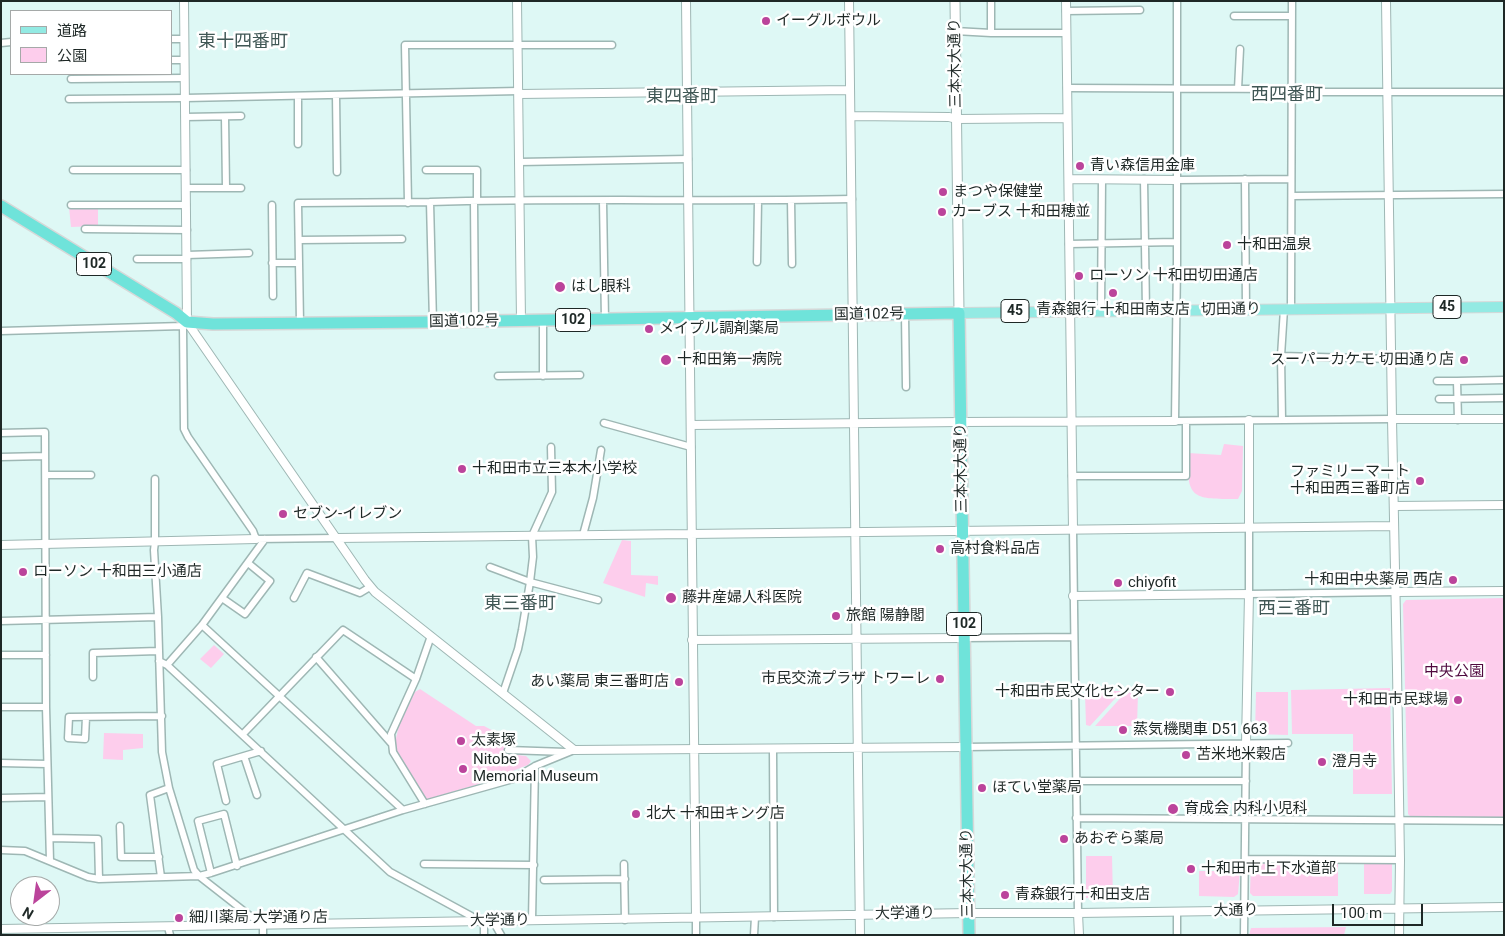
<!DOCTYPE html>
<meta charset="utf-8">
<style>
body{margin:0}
#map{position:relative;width:1505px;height:936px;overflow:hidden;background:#def8f5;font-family:Roboto,"Noto Sans JP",sans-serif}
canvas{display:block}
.frame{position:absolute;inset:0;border:2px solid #1e2826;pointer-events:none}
.legend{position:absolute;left:10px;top:10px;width:162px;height:65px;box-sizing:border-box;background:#fff;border:1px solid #a5a9a8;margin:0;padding:6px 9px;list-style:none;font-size:15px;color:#1e2826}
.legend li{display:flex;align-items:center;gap:10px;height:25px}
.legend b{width:25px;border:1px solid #a5a9a8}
.north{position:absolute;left:10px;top:876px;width:50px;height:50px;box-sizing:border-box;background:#fff;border:1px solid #a5a9a8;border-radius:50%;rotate:210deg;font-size:14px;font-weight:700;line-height:20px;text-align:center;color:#1e2826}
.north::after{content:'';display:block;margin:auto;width:18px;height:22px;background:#bb449b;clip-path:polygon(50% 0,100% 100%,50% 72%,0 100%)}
.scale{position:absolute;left:1332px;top:904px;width:91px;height:22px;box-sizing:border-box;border:2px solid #1e2826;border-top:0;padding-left:6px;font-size:15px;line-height:18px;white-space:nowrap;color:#1e2826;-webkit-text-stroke:4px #fff;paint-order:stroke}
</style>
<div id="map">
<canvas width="1505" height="936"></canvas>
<div class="frame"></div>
<ul class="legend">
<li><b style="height:6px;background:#93eae3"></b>道路</li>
<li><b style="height:14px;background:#fdcdec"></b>公園</li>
</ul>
<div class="north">N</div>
<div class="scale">100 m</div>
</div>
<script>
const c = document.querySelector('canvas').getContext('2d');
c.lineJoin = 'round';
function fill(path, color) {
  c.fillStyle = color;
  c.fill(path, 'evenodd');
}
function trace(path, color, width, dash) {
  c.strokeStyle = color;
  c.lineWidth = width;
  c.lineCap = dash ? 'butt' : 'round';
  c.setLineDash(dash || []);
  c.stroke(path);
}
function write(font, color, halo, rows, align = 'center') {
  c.font = font + ' Roboto,"Noto Sans JP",sans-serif';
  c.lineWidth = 5;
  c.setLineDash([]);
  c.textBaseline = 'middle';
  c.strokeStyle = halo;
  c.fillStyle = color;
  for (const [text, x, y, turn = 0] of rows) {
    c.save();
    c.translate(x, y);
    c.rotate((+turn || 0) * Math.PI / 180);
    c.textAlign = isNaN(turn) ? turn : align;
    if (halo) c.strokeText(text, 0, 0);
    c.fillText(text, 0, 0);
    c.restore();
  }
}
fill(new Path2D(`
 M69,207L98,208V226L71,227Z
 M1224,444L1243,446L1242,491L1238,499C1194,499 1186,500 1188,453L1221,455Z
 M622,540L631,541V575L658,576V585L646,583L645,597L603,583Z
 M1504,598V817H1411L1408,814L1403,604L1406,600Z
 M214,645L224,654L211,668L200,659Z
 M1390,688L1392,794H1353V734H1292L1291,690Z
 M420,689L476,726H484L507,738L510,754L526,756L531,761L528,765L479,784L425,800L409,784L398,767L395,743L399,725L415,692Z
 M1087,691H1122L1090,726L1086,725L1085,693Z
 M1126,692L1138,693L1137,726H1095Z
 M1256,692H1288V735L1255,734Z
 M104,733L143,734V748L123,750V760L103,759Z
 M1086,856H1112L1113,898H1086Z
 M1251,861L1338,863V896H1253L1250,893Z
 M1364,863H1392V891L1390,894H1364Z
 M1199,871H1240L1238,894L1234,897L1199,896Z
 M1346,927L1344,935H1249L1251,928Z`), '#fdcdec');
const minor = new Path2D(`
 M1177,1V262L1175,421L1392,419
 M1066,11L1140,10
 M1234,16H1292
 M955,31L991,33V1
 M991,33H1066
 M171,39H184
 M1,43L11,42
 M171,60H184
 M71,79L184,78
 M1067,88L1292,89
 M1238,89L1240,49
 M1292,92H1504
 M336,95L337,172
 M298,96V144
 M69,99L185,98L519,91
 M185,117L241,116
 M225,117L226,188
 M519,162L688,159
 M73,170H186
 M426,170H477V201
 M1144,179L1146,311
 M1245,179L1246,310
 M1176,180L1291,179
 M186,188H241
 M1292,196L1504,194
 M791,200L792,264
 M474,201L475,322
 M603,201L605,320
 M430,202C571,198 712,202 852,199
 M408,203L405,45H612
 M71,205H186
 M272,205L273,296
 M85,229L187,230
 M299,240L402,239
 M1069,244L1177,242
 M187,255L249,253
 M137,259H187
 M757,262L758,201
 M272,263H299
 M1291,308L1292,1
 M1101,311L1102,180
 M905,314L906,387
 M543,320V376
 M187,322L183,326L184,429L188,437L253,531L256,539L337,538
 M300,323L298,203L430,202L433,322
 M1,331L183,326
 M1281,356L1392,359
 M498,376L580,375
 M1437,381H1457
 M1439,399L1504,398
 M1282,420L1281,356L1284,309
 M1458,420L1457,381L1504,380
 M604,423L691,447
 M1,433L45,432L46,707L50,861
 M1,457L45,456
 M46,475H91
 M1072,476H1186V421
 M155,479V542L154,550L158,617L162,752L169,788L194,870L199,876L263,926V935
 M1249,528V594L1396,592
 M1073,530L1078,913
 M583,535L593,498L601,450
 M490,567L530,582L598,600
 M222,598L245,614L270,581L248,563
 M294,598L307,573L360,593L370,587
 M1,621L158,617
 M202,625L403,810
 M964,638L1074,637
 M1,655H46
 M316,657L391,743
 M159,661L167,665L390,872L471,916L476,921
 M167,665L202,625L265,539
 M93,677V653L158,651
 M503,693L518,649L522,630L530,582L533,557L532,536L552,492L551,447
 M1,707H46
 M86,717L85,739L68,738L69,717L162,716
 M243,734L343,630L416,679
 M965,747L1288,743
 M508,750L566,752
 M773,750L774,917
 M244,756L257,795
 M1,763L47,764
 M1076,781H1246
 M1,798L48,797
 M226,801L217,764L261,751
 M425,804L393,752L391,734L416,679L431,636
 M1076,818L1504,821
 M120,826L121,857H159
 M50,838L98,839L99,879
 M1,850L25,851L88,877L99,879L199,876L211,873L403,810L513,779L535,766L574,750
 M1245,859L1400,860
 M424,864L534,865
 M624,864L625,920
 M211,873L198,821L224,814L237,866
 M161,877L150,795L169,788
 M544,880L625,879
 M696,918V935
 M532,920L535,766
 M484,921V935
 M493,921L501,935
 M168,927L170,935
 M754,935L755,917
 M1177,935V912
 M1244,935L1246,743`);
const tertiary = new Path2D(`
 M184,1L187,322L365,580L375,592L574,750L965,747
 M517,1L521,321
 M686,1L696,918
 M849,1L860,935
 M1066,1L1073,530
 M1386,1L1392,419L1397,670L1400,860L1399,935
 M519,94L850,90
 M851,116L949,117L957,119L1067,118
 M1069,179L1176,180
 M1392,419H1504
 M1249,420V528
 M691,425L961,422L1175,421
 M1395,506L1504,505
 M337,538L1394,526
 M1,545L256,539
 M1396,592L1504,591
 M1073,596L1249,594L1246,743
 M692,640L964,638
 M1078,913L1079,935
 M1,929L969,913H1078L1504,907`);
const secondary = new Path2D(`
 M955,1L959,313`);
const primary = new Path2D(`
 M959,313L1504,307`);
const trunk = new Path2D(`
 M1,206L176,313L187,322L213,324L433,322L959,313L969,935`);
trace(minor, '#9eb7b4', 9);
trace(tertiary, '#9eb7b4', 10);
trace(secondary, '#9eb7b4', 11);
trace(primary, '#d6d8d8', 12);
trace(trunk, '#d6d8d8', 14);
trace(minor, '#fff', 6);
trace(tertiary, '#fff', 8);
trace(secondary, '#fff', 9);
trace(primary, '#93eae3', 10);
trace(trunk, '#6fe3da', 11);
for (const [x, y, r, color] of [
 [766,21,5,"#bb449b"],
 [1080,166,5,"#bb449b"],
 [943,192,5,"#bb449b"],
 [942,212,5,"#bb449b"],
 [1227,245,5,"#bb449b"],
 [1079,276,5,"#bb449b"],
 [560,287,6,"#bb449b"],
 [1113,293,5,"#bb449b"],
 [649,329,5,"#bb449b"],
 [666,360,6,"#bb449b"],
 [1464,360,5,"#bb449b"],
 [462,469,5,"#bb449b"],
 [1420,481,5,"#bb449b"],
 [283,514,5,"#bb449b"],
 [940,549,5,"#bb449b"],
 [23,572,5,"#bb449b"],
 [1453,580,5,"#bb449b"],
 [1118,583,5,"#bb449b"],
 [671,598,6,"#bb449b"],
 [836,616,5,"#bb449b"],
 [940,679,5,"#bb449b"],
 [679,682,5,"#bb449b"],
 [1170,692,5,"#bb449b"],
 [1458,700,5,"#bb449b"],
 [1123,730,5,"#bb449b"],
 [461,741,5,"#bb449b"],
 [1186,755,5,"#bb449b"],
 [1322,762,5,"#bb449b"],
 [463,769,5,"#bb449b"],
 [982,788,5,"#bb449b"],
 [1173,809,6,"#bb449b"],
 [636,814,5,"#bb449b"],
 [1064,839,5,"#bb449b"],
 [1191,869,5,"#bb449b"],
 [1005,895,5,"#bb449b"],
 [179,918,5,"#bb449b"]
]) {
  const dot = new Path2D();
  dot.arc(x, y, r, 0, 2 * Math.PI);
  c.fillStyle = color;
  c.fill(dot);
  trace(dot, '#fff', 2);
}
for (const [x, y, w] of [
 [94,264,35],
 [1447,307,28],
 [1015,311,28],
 [573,320,35],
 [964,624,35]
]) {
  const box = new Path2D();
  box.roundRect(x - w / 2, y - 11.5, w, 23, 4);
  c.fillStyle = '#fff';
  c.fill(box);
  trace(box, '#1e2826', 1);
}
write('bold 14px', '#1e2826', null, [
 ["102",94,264],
 ["45",1447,307],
 ["45",1015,311],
 ["102",573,320],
 ["102",964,624]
]);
write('15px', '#1e2826', '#fff', [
 ["イーグルボウル",776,21],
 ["青い森信用金庫",1090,166],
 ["まつや保健堂",953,192],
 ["カーブス 十和田穂並",952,212],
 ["十和田温泉",1237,245],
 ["ローソン 十和田切田通店",1089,276],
 ["はし眼科",571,287],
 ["青森銀行 十和田南支店",1113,310,"center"],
 ["メイプル調剤薬局",659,329],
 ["十和田第一病院",677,360],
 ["スーパーカケモ 切田通り店",1454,360,"right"],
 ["十和田市立三本木小学校",472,469],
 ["ファミリーマート",1410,472,"right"],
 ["十和田西三番町店",1410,489,"right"],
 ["セブン-イレブン",293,514],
 ["高村食料品店",950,549],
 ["ローソン 十和田三小通店",33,572],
 ["十和田中央薬局 西店",1443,580,"right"],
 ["chiyofit",1128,583],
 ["藤井産婦人科医院",682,598],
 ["旅館 陽静閣",846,616],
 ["市民交流プラザ トワーレ",930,679,"right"],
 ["あい薬局 東三番町店",669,682,"right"],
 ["十和田市民文化センター",1160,692,"right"],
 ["十和田市民球場",1448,700,"right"],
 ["蒸気機関車 D51 663",1133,730],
 ["太素塚",471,741],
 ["苫米地米穀店",1196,755],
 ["Nitobe",473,760],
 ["Memorial Museum",473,777],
 ["澄月寺",1332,762],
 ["ほてい堂薬局",992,788],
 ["育成会 内科小児科",1184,809],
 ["北大 十和田キング店",646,814],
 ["あおぞら薬局",1074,839],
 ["十和田市上下水道部",1201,869],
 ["青森銀行十和田支店",1015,895],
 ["細川薬局 大学通り店",189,918]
], 'left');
write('15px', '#1e2826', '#fff', [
 ["三本木大通り",956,63,-91],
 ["切田通り",1231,310,-1],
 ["国道102号",869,315,-1],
 ["国道102号",464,322,-1],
 ["三本木大通り",962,468,-91],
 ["三本木大通り",968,873,-91],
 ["大通り",1236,911,-1],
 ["大学通り",905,914,-1],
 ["大学通り",500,921,-1]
]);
write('15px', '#4f093f', '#fff', [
 ["中央公園",1454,672]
]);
write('18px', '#405755', '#fff', [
 ["東十四番町",243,42],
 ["西四番町",1287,95],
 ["東四番町",682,97],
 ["東三番町",520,604],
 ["西三番町",1294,609]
]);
</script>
